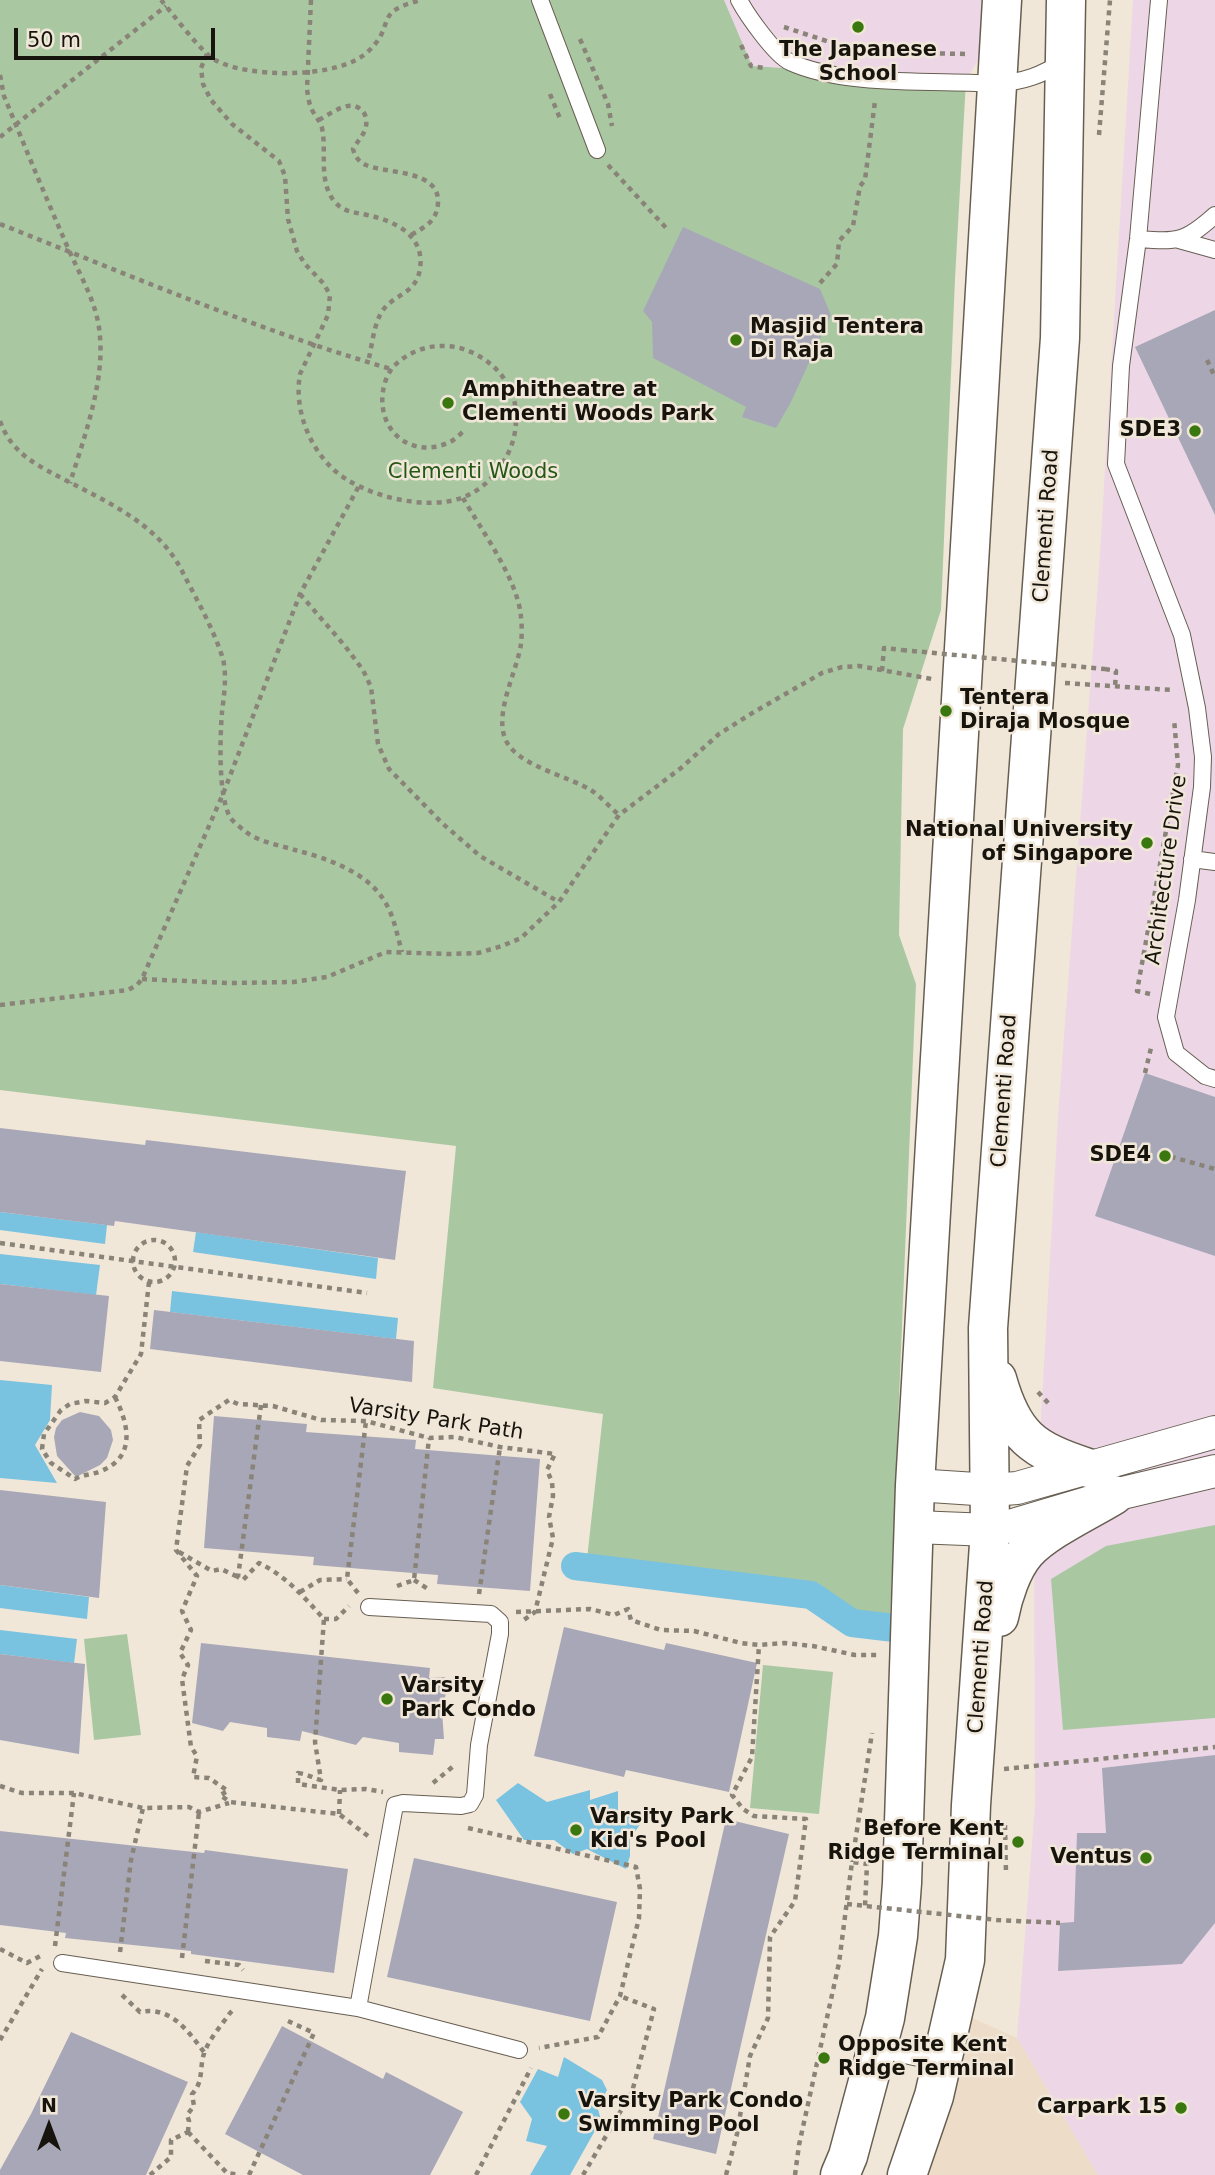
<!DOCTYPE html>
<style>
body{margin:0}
#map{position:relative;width:1215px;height:2175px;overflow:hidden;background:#f1e7d8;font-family:"DejaVu Sans",sans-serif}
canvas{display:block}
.north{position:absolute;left:14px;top:2091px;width:70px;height:70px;-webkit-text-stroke:5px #f1e7d8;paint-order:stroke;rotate:0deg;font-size:19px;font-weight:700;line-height:28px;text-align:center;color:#17140e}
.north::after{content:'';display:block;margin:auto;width:24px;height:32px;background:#17140e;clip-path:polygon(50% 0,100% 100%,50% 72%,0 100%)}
.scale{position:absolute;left:14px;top:28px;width:201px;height:32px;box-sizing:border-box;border:4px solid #17140e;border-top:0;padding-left:9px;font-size:21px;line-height:24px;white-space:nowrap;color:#17140e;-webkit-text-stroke:5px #f1e7d8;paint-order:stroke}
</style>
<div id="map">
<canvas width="1215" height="2175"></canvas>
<div class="north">N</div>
<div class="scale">50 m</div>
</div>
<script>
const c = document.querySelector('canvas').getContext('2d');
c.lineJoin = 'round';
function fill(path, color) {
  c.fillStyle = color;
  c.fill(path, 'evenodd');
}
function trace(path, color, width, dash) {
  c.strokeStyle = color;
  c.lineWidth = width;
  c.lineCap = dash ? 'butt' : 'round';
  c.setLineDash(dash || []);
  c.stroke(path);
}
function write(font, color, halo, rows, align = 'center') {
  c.font = font + ' "DejaVu Sans",sans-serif';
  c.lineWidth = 5;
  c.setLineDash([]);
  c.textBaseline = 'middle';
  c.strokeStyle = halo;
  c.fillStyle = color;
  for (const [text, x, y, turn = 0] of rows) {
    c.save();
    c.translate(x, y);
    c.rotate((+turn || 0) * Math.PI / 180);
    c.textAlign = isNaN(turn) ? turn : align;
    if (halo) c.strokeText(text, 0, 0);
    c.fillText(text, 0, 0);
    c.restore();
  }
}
fill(new Path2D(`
 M959,2012L1017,2038L1098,2175H911Z`), '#edddc8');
fill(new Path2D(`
 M724,0H981L982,54L966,80L751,66Z
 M1133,0H1215V2175H1098L1017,2038L1035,1805L1034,1540L1058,1117L1099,569Z`), '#edd7e6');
fill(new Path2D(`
 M0,0H724L752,66L966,80L955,279L941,610L903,729L899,935L916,984L890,1618L856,1613L818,1583L587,1559L603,1414L433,1388L456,1146L0,1090Z
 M1215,1525V1718L1063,1730L1051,1579L1106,1546Z
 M127,1634L141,1735L94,1740L84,1639Z
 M763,1665L833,1672L819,1814L750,1808Z`), '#a9c8a2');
fill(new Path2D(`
 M0,1212L107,1225L105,1244L0,1230Z
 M196,1232L378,1258L376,1279L193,1252Z
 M0,1254L100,1265L96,1295L0,1284Z
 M172,1291L398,1318L396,1339L170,1312Z
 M0,1380L52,1385L50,1420L35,1445L57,1483L0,1478Z
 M0,1585L89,1597L87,1619L0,1608Z
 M0,1630L77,1639L74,1663L0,1654Z
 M518,1783L547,1802L590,1790V1800L618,1791V1812L642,1811L643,1820L630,1839V1856L626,1869L587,1849L573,1854L554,1840H524L496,1800Z
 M564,2057L602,2080L607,2090L598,2109L601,2120L570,2175H530L547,2146L526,2141L532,2119L520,2102L538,2069L558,2077Z`), '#79c2e0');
trace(new Path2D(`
 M575,1566L811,1595L852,1623L894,1628`), '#79c2e0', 28);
fill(new Path2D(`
 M683,227L820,289L831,315L790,404L776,428L742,417L746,407L653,358L652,322L643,311Z
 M1215,310V515L1135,347Z
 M1145,1073L1215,1097V1256L1095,1216Z
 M0,1128L145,1145L146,1140L406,1171L395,1260L115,1221L114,1226L0,1212Z
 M0,1284L109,1296L101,1372L0,1361Z
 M154,1310L414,1341L412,1382L150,1349Z
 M80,1412L99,1416L111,1430L113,1440L107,1458L100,1465L76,1477L57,1456L54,1437L56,1428L62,1420Z
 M214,1416L307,1424L306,1432L416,1440L415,1449L540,1459L530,1591L437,1584L438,1575L313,1565L314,1557L204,1548Z
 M0,1490L106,1502L99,1598L0,1585Z
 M564,1627L664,1650L666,1643L757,1663L729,1792L626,1770L624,1777L534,1756Z
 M201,1643L430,1668L429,1678L445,1677L447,1689L442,1711L444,1739H435L433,1755L399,1752V1743L363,1737L356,1745L302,1731L300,1741L267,1737V1728L230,1722L223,1731L192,1723Z
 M0,1654L85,1664L79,1754L0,1740Z
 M1215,1755V1923L1182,1964L1058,1971L1060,1923L1074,1922L1077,1833H1106L1102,1768Z
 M726,1819L789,1834L716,2154L653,2139Z
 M0,1831L146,1847L204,1853L205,1850L348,1869L334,1973L191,1954V1951L65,1938L66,1933L0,1925Z
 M414,1858L617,1902L590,2021L387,1977Z
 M282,2026L383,2079L386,2072L463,2112L430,2175H303L225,2134Z
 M71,2032L188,2082L146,2175H0V2170L31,2114Z`), '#a8a7b7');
const lane = new Path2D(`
 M540,0L597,150
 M739,0C747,15 775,55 790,62C844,87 937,80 997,84C1025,81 1040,76 1064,61
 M1159,0L1138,239L1121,366L1116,464L1182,635L1197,708L1203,757L1202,787L1187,900L1166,1017L1176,1053L1205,1076L1215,1079
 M1138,239C1178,242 1185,242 1215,215
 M1179,240L1215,250
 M1192,859L1215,862
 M62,1963L358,2008L519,2050
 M358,2008L395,1805L403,1803L461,1806L470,1804L475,1795L479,1745L500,1634V1622L491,1614L369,1607
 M877,2049L941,2063`);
const street = new Path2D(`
 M915,1485L991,1490L1017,1488L1215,1432
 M915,1527L990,1530L1006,1527L1114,1495L1215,1471`);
const primary = new Path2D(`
 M997,1379C1013,1436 1032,1450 1088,1468
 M999,1617C1003,1596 1012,1568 1026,1552C1046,1530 1088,1511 1114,1495
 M840,2175L848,2156L885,2018L898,1936L902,1883L915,1485L1002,0
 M907,2175L934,2096L965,1960L971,1805L990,1530L988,1328L1060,338L1066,0`);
trace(lane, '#675e52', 18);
trace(street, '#675e52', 34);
trace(primary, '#675e52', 41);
trace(new Path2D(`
 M161,0C172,13 202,53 215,60C248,78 330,78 361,57C370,51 378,42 382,33C386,24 387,15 395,10C402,5 412,3 420,0
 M311,0L307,89C308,96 309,104 312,110C316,117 320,121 322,128C327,152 318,180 334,201C343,212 353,212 367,215C395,221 425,235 420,269C416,296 390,294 380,315C373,329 372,347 368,362
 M784,27L860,52L967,54
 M580,39L608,104L612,126
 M741,45L751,66L764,68
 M207,54L201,68L203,84L211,100L232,124L279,161L285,176L288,219L297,251L305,264L324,284L330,295L328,315L300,374C294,408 308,446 334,470C363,496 427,512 464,497C479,491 491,480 500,467C512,450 517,433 516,412C514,385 496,363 471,352C445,340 413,346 393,367C388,373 384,383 383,391C377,431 411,460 450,442C456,439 461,433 466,429
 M0,75L4,96C25,147 46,198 68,248C81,278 98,304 100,337C104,384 84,438 70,483
 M550,94L561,121
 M319,120C332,113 352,96 364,113C367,118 367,124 365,130C362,137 357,142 353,149C355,157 359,162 366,165C386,174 440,169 438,203C437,221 425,227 411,235
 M1099,135L1110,0
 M0,137L166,6
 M608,165L669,231
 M0,224C129,275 257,330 391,369
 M820,283L837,264L839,241L853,226L860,186L865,180L875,101
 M1207,360L1215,377
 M0,421C12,455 39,466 69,482C112,504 161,527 183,573C197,600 214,630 223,659C227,676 224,695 222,712C220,737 218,796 230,817C233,822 241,828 246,832C259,842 279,845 295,850C326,858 368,872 385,902C394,916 397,935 402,952
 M463,498C482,531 518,580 521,617C522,626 522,636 521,644C517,673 489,721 510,747C526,767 569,777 591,790C601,797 610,807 619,815
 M300,594L345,646L363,670L371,687L378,744L389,769L442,823L480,856L559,902
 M1105,669L1116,671L1115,687
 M882,671L884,648L902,650
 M1065,683L1172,690
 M142,979L229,983L294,982L327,977L386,952L449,954L478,953L502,946L521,938L559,902L619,815L681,768L719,734L754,712L822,673L842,667L859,666L932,679
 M1150,994L1137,991L1178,765L1174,719
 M0,1005L128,990L137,985L142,979L223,794L300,594L359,486
 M1145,1073L1151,1048
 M1161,1154L1215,1169
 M133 1261a21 21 0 1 1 42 0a21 21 0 1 1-42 0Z
 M0,1243L367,1293
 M1038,1392L1049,1404
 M115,1397C129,1425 136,1457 101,1471C92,1475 84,1474 75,1479L51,1463L42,1449L44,1434L61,1410L70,1404L86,1401L105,1403L115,1397L141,1354L149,1282
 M261,1405L238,1577L243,1580L259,1563C286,1576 304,1597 324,1619L315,1742L321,1780C313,1778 307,1774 298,1773V1784L340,1790L366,1789L383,1792
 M179,1552L212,1571L221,1569L238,1577
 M414,1580L428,1589
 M397,1586L414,1580L429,1438
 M300,1592L320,1580L347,1579
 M358,1593L347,1579L366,1421
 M479,1594L500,1447
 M516,1612L590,1609L614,1615L628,1609L631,1620L661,1630L694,1631L741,1643L759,1645L784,1643L813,1646L855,1655H878
 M324,1619H336L349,1606
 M1004,1769L1215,1747
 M433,1783L456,1764
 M0,1786L22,1793H74L143,1808L189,1807L199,1812L229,1803
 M339,1814L340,1790
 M1005,1825L1006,1873
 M468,1828L636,1867L640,1889L639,1918L620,1996L598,2037L539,2048
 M368,1836L339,1814L230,1802L220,1795L228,1791L209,1778L193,1777L197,1756L191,1747L182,1679L188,1665L180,1653L191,1630L182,1611L197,1576L176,1550L187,1466L200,1445L199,1420L229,1400L238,1404L273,1406L321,1420L366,1421L429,1438L455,1437L500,1447L555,1454L547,1470L552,1482L553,1496L549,1517L553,1538L535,1612L521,1622
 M852,1862L872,1733
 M55,1946L74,1793
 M0,1949L27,1963L44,1954
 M120,1952L131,1860L143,1808
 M182,1958L199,1812
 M205,1961L239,1965L243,1970
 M122,1995L140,2012C171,2006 187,2030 204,2052
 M0,2040L42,1969
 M188,2132L189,2121L187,2115L194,2106L192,2094C203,2083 200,2069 203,2057C207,2041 221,2026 230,2013L233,2010
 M188,2132L227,2173L240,2175
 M150,2175L171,2157V2140L188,2132
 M249,2175L314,2033L288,2021
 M476,2175L531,2068
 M583,2175L632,2092L654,2009L620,1996
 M726,2175L737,2134L750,2056L768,2018L770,1937L795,1901L806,1819L754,1816L743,1809L732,1795L752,1757L759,1645
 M795,2175L799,2145L839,1963L852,1862L867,1864L865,1906`), '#898378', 4.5, [5, 5]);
trace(lane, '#fff', 16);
trace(street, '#fff', 32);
trace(primary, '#fff', 38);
trace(new Path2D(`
 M902,650L1105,669
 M847,1904L997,1920L1060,1923`), '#898378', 4.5, [5, 5]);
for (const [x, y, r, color] of [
 [858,27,7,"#3b770f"],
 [736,340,7,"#3b770f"],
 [448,403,7,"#3b770f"],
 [1195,431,7,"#3b770f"],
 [946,711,7,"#3b770f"],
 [1147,843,7,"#3b770f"],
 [1165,1156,7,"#3b770f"],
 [387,1699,7,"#3b770f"],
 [576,1830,7,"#3b770f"],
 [1018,1842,7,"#3b770f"],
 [1146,1858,7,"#3b770f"],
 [824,2058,7,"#3b770f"],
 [1181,2108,7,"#3b770f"],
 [564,2114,7,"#3b770f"]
]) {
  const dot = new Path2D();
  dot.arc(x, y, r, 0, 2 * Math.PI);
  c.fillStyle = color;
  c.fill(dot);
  trace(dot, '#f1e7d8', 2.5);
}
write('bold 21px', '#17140e', '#f1e7d8', [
 ["The Japanese",858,51,"center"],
 ["School",858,75,"center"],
 ["Masjid Tentera",750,328],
 ["Di Raja",750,352],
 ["Amphitheatre at",462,391],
 ["Clementi Woods Park",462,415],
 ["SDE3",1181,431,"right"],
 ["Tentera",960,699],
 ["Diraja Mosque",960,723],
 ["National University",1133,831,"right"],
 ["of Singapore",1133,855,"right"],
 ["SDE4",1151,1156,"right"],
 ["Varsity",401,1687],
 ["Park Condo",401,1711],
 ["Varsity Park",590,1818],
 ["Kid's Pool",590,1842],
 ["Before Kent",1004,1830,"right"],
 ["Ridge Terminal",1004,1854,"right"],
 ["Ventus",1132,1858,"right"],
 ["Opposite Kent",838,2046],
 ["Ridge Terminal",838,2070],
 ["Varsity Park Condo",578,2102],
 ["Swimming Pool",578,2126],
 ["Carpark 15",1167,2108,"right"]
], 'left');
write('21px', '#235914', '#f1e7d8', [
 ["Clementi Woods",473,473]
]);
write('21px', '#17140e', '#f1e7d8', [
 ["Clementi Road",1047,526,-86],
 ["Architecture Drive",1167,870,-82],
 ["Clementi Road",1005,1091,-86],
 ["Varsity Park Path",436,1420,9],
 ["Clementi Road",982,1657,-86]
]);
</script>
